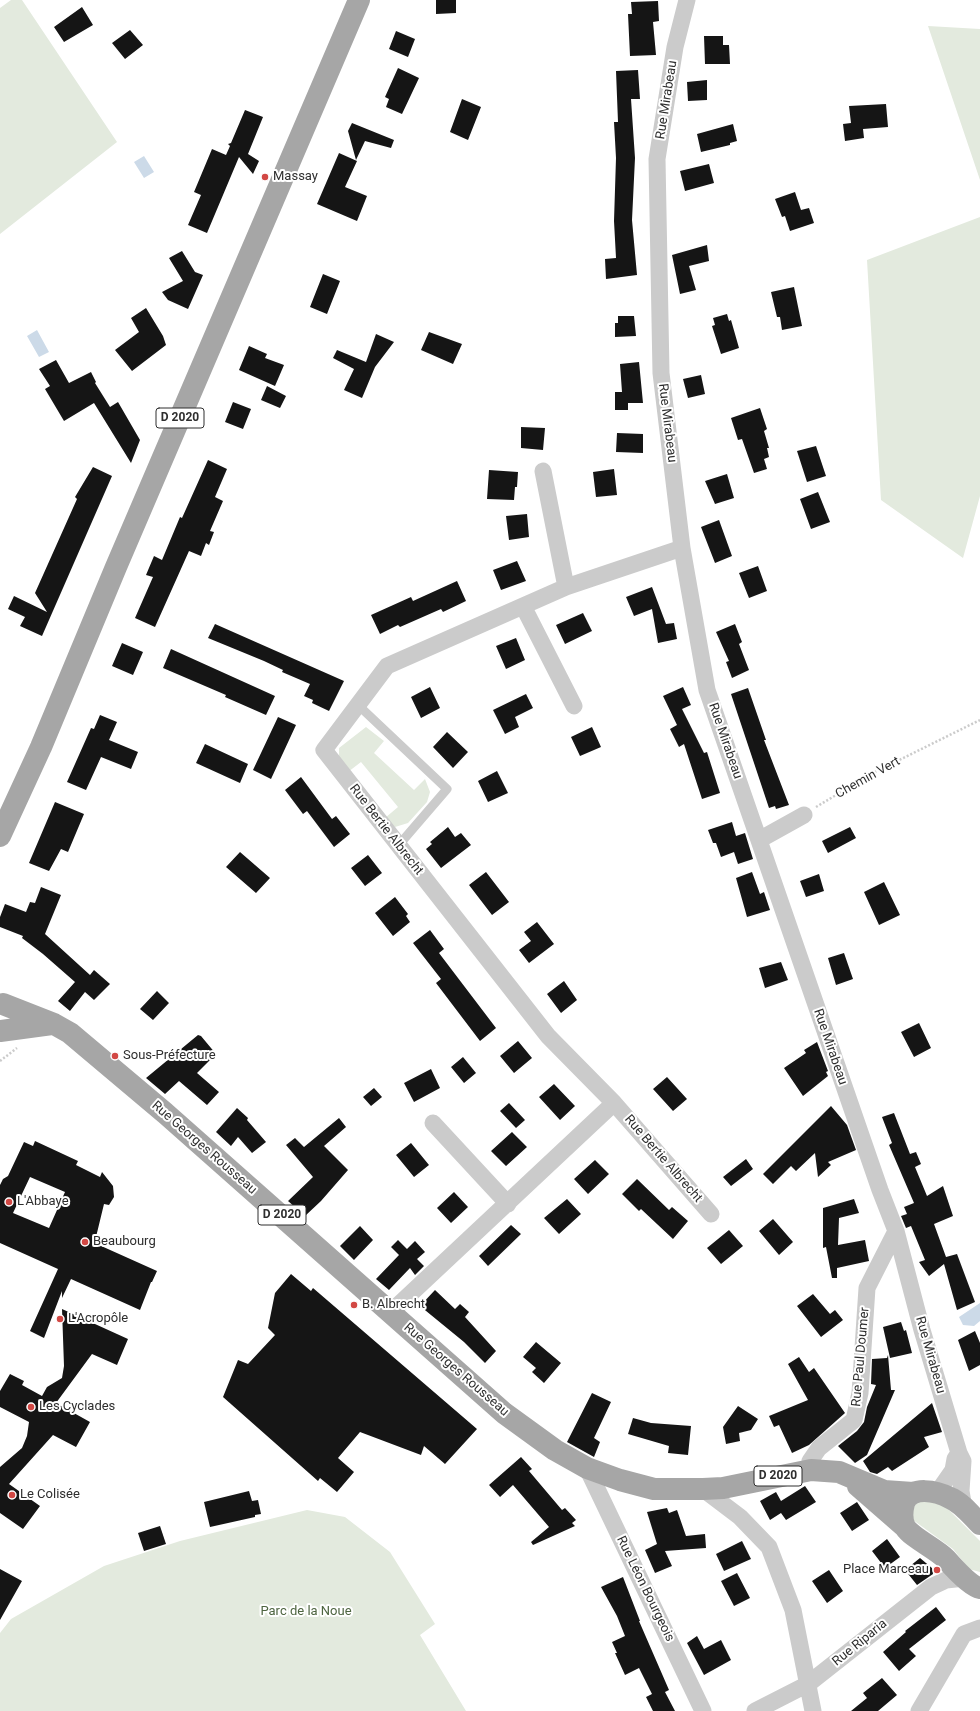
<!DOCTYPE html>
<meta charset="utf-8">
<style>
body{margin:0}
canvas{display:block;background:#fff}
</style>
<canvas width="980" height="1711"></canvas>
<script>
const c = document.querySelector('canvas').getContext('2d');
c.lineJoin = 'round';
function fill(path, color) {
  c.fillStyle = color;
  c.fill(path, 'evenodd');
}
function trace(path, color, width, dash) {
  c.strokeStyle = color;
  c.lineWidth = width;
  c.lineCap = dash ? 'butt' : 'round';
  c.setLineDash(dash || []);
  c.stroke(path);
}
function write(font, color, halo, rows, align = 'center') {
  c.font = font + ' Roboto,sans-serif';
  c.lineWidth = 4;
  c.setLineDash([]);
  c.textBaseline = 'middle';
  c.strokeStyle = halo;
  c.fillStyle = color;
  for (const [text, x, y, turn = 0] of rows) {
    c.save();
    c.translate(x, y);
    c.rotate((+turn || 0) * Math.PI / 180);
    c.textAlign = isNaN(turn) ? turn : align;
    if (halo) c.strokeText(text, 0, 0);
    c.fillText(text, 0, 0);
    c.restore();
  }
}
fill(new Path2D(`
 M11,0H22L117,142L0,234V8Z
 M928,26L980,29V180Z
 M980,217V496L963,558L881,500L867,260Z
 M366,727L384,741L374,753L414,790L425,779L430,792L427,802L408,823L395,827L385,818L398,807L361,762L348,772L339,757V748Z
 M927,1499L944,1505L980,1541V1572L969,1569L953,1549L913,1520L912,1508L918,1502Z
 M307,1510L345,1517L390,1552L435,1624L420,1635L466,1711H0V1633L11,1619L104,1566L180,1541Z`), '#e3eade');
fill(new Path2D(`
 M144,156L154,172L144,178L134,162Z
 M37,330L49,352L39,357L27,336Z
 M980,1303V1321L974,1326L963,1325L959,1317Z`), '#ccdae8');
fill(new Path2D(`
 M436,0H456V13L436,14Z
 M658,1L659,21L653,22L656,55L630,56L628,14H632L631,2Z
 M82,7L93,25L64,42L54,27Z
 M130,30L143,45L125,59L112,43Z
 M396,31L415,39L408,57L389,49Z
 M704,36H723V45H729L730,64H705Z
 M398,68L419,78L402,114L386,107L389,99L385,97Z
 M638,70L640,99H631L635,158L632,220L637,275L606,279L605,259L616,258L614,221L616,158L614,122H618L616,71Z
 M707,80V100L688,101L687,82Z
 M462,99L481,107L468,140L450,132Z
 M886,104L888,127L863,129L864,138L845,141L843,124L851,123L849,106Z
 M245,110L263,117L248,154L259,161L253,174L239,157L207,233L188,225L201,195L194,192L212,149L226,155L230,146L228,144L231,143Z
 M352,123L394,140L391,148L365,141L356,160L348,131Z
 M733,124L737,141L730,143V145L701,152L697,134Z
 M339,153L357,161L345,187L367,196L357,221L317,204Z
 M709,164L714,183L685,191L680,171Z
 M795,192L801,210L809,208L814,223L790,231L785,216L782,217L775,199Z
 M707,245L709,261L689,266L696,290L680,294L672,255Z
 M182,251L195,272L203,275L188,309L168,300L162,292L183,281L169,258Z
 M323,274L340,281L327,314L310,307Z
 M794,287L802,326L782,330L780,317H777L771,292Z
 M146,308L163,336L166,345L132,371L115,350L139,332L131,318Z
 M727,314L729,321L731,320L739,348L721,354L712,326L715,325L713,318Z
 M618,316H634L636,336L615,337V323H618Z
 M429,332L462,344L453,364L421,350Z
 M376,334L394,342L375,367L362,398L344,390L354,369L333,358L337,350L366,362Z
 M249,346L267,354L265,358L284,365L275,386L239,370Z
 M56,360L69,383L91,372L96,382L95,383L110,407L118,402L140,440L131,463L94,403L64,421L45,389L50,386L39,369Z
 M639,362L643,403H628V410H615V392H622L620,364Z
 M701,375L705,394L688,398L683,379Z
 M267,386L286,396L280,408L261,400Z
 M233,402L251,409L243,429L225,422Z
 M760,408L767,429L764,431L769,448H767L769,457L764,459L767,469L754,473L742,439L738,440L731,418Z
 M521,427L545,428L543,450L521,448Z
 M617,433L643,434V453L616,452Z
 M816,446L826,476L807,482L797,451Z
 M208,460L227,469L215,497L223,501L210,531L214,532L209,545L206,543L201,556L189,551L155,627L135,618L153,577L146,575L154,556L162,560L180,517L182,518Z
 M93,467L112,476L42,636L20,626L25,617L8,609L14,596L47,612L35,593L77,499L75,497Z
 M614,469L617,495L596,497L593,472Z
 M489,470L518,472L517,487H515L514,500L487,499Z
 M727,474L734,498L715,504L705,481Z
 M818,492L830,522L811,529L800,499Z
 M527,514L529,537L509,540L506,516Z
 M719,520L732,556L715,563L701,527Z
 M517,561L526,581L501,590L493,570Z
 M758,566L767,591L749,598L739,573Z
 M457,581L466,601L443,612L441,609L400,627L398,625L380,634L371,615L411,597L413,601Z
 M652,587L666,624L674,623L677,639L658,643L652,609L634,616L626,597Z
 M583,613L592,631L565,644L556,625Z
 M215,624L344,681L329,711L312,703L313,700L304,696L310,684L282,672L283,670L264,661L208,638Z
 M735,624L742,642L739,644L749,670L732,678L726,662L729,661L716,632Z
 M516,638L525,660L506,669L496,646Z
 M122,643L143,652L133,675L112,666Z
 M171,649L275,696L266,715L225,697L226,695L163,668Z
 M430,687L440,708L421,718L411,697Z
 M683,687L691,705L682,709L704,753L707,752L720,793L702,799L684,744L679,747L670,729L677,725L663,696Z
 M748,688L766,740H764L789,805L776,809L775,806L769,808L731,694Z
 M526,694L533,708L515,717L519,727L505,734L493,710Z
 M100,715L117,722L109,740L138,752L131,769L101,757L86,790L67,782L91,728L94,729Z
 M278,717L296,725L271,779L253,770Z
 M592,727L601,747L580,756L571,737Z
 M447,732L468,752L453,768L433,747Z
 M205,744L248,764L240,783L196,763Z
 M497,771L508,793L488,802L478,781Z
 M301,777L332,819L336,816L350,834L334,847L307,811L303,814L285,790Z
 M55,802L84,814L68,852L61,849L49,871L29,863Z
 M732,822L736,836L745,833L753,859L738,864L734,852L721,857L716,843H713L708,830Z
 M448,827L455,837L461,833L471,845L441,868L426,849L432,844L430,842Z
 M850,827L856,838L828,853L822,841Z
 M240,852L270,878L256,893L226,867Z
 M368,855L382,873L365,886L351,868Z
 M486,872L509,902L492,915L469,885Z
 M752,872L760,894L764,892L770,910L747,917L736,878Z
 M819,874L824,891L806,897L800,881Z
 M884,882L900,915L879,925L864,892Z
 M41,887L61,895L45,934L90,975L94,970L110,984L94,1000L85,992L70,1011L58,1001L75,982L43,954L22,938L23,936L0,927V917L5,904L26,912L30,902L35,903Z
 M395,897L408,914L406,916L410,922L393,936L375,913Z
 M537,922L554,944L529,963L519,950L531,941L524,932Z
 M430,930L444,949L439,953L496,1028L480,1041L436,983L441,979L413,943Z
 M844,953L853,979L836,985L828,958Z
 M781,962L788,980L765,988L759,968Z
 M564,981L577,1000L561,1013L547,994Z
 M157,991L169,1003L153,1020L140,1009Z
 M919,1023L931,1048L914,1057L901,1032Z
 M198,1035L201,1036L216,1054L197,1073L219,1092L207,1105L179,1081L165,1094L146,1078Z
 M518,1041L532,1058L514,1073L500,1056Z
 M817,1042L828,1071L826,1072L828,1076L803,1096L784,1068L806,1053L804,1050Z
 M463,1057L476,1073L464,1083L451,1067Z
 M431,1069L440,1088L414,1102L404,1083Z
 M667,1077L687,1099L673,1111L653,1089Z
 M554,1084L575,1106L560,1120L539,1097Z
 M374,1088L382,1097L371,1106L363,1097Z
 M509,1103L525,1120L516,1128L500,1111Z
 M831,1106L847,1125L856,1150L828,1162L831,1165L818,1177L815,1153L796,1171L791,1166L773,1184L763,1174Z
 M237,1108L248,1118L247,1120L266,1142L252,1153L238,1137L231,1146L216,1132Z
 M894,1113L910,1154L916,1152L921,1164L915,1167L927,1196L943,1186L953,1216L934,1224L946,1257L957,1254L975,1302L957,1310L944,1264L929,1276L919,1262L925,1260L911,1226L906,1228L901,1216L907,1214L904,1207L914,1203L889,1145L892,1143L882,1117Z
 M339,1118L346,1127L324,1146L348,1170L321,1201L305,1216L288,1201L313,1177L286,1145L295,1138L304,1147Z
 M512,1132L527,1147L506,1166L491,1151Z
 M35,1141L78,1161L76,1165L100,1177L102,1172L113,1186L114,1197L109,1205L104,1204L96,1237L101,1239L99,1245L157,1271L152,1282H151L140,1310L71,1279L62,1298V1291L44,1338L30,1331L58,1269L0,1243V1185L3,1179L8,1176L24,1142L33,1146ZM30,1177L65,1192L49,1228L13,1213Z
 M411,1143L429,1165L414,1177L396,1155Z
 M746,1159L753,1169L731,1186L723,1177Z
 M595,1160L609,1174L588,1194L574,1179Z
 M637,1179L669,1210L672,1207L688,1221L673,1239L641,1209L639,1211L622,1194Z
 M454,1192L468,1207L451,1223L437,1208Z
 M567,1199L581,1214L559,1234L544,1218Z
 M854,1199L859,1213L839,1218L838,1245L865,1240L869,1261L837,1268V1278H832L826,1247L823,1248V1208Z
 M773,1219L793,1242L779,1255L759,1231Z
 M511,1225L521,1234L488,1266L479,1256Z
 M360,1226L373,1240L354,1260L340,1246Z
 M729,1230L743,1246L721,1264L707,1248Z
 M398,1240L407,1249L415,1241L425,1252L417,1259L424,1266L415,1275L410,1268L389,1290L376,1279L399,1255L391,1247Z
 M291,1274L311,1291L313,1288L477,1429L445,1464L424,1446L421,1455L360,1432L338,1458L354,1472L337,1492L320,1478L318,1481L223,1397L238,1360L248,1364L275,1335L268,1328L275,1293Z
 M435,1290L455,1309L460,1304L469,1312L465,1317L496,1351L485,1363L464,1342L420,1306Z
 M813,1294L830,1314L835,1310L843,1320L821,1337L797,1306Z
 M62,1309L128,1339L117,1365L92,1354L56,1403L90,1422L76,1447L53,1435L9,1484L40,1506L23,1529L0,1513V1467L22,1448L27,1436L29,1422L0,1407V1391L10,1374L24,1381L22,1385L42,1396L47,1387L62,1378L64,1366Z
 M901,1322L904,1331L906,1330L912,1353L890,1358L883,1327Z
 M975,1331L980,1343V1365L969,1371L958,1340Z
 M536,1342L561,1363L544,1383L532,1372L536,1368L523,1357Z
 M888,1355L891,1390H895L867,1455L855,1463L838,1446L857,1431L864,1422L867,1407L876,1385L871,1384L872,1359L887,1358Z
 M799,1357L809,1372L814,1368L845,1413L809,1445L792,1453L779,1425L774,1427L769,1416L808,1400L788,1364Z
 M592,1393L611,1402L594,1438L600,1442L594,1457L567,1442Z
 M932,1403L942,1432L924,1437L929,1447L892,1471L888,1467L877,1474L870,1472L863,1461Z
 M738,1406L758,1419L751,1430L739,1433L740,1441L726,1444L723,1427Z
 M633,1418L651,1423L691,1426L688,1455L668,1453L669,1446L628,1434Z
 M521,1457L532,1469L529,1471L562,1510L565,1508L576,1520L572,1523L575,1526L533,1545L531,1542L549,1527L513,1485L500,1497L489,1485Z
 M805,1486L816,1502L786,1520L781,1513L770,1520L760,1501L776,1492L781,1501Z
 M249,1491L252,1501L258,1500L261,1514L255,1515V1517L210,1527L204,1502Z
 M857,1502L869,1520L852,1531L840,1513Z
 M667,1508L669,1513L677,1510L686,1536L705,1534L706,1548L665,1551L672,1566L655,1573L645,1550L657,1544L647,1512Z
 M160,1526L166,1544L144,1551L138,1533Z
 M887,1539L900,1557L885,1568L872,1551Z
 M742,1541L751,1559L724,1571L716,1554Z
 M920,1558L932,1568L933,1574L917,1585L905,1570Z
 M0,1569L22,1581L0,1620Z
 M829,1570L843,1591L827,1603L812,1581Z
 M737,1573L750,1598L734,1606L721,1581Z
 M623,1577L640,1621H639L669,1690L665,1692L675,1711H653L646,1697L652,1694L639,1668L625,1675L615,1653H617L612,1642L625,1636L617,1616L601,1587Z
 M936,1607L946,1620L909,1649L916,1656L899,1671L883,1652L906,1632L905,1631Z
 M697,1636L704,1649L721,1640L731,1660L704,1675L687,1643Z
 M882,1678L897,1695L878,1711H851L867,1698L863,1693Z`), '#151515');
trace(new Path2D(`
 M816,807L873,773L980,720
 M0,1061L17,1048`), '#cbcbcb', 2.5, [2, 2]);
trace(new Path2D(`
 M358,705L447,789L398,846`), '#cbcbcb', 9);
trace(new Path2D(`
 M687,0L675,47L657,159L661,373L682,548L707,690L880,1190L896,1231L922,1330L959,1453
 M543,471L566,587
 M682,548L566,587L387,666L324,750L548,1036L614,1103L711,1214
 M523,606L574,706
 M759,840L804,815
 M433,1123L508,1204
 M391,1312L614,1103
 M587,1468L703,1711
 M811,1470L810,1461L819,1448L854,1420L860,1393L867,1288L896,1231
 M703,1489L740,1517L769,1547L793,1610L813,1711
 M937,1493L953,1470L955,1459L959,1453L963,1461L961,1491L964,1509
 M755,1711L808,1684L931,1587L946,1580L965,1578
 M919,1711L964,1634L980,1628`), '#cbcbcb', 17);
trace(new Path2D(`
 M0,836L41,747L116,567L359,0
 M3,1004L54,1024L70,1033L165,1113L504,1413L555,1450L587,1468L620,1480L654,1489H703L723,1488L811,1470L839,1472L884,1491L913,1493
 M0,1031L52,1024
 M858,1486L905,1527
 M980,1524C971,1515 962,1503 950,1498C937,1491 911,1485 904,1503C902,1511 901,1519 905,1527C912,1538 935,1548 946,1559C953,1567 970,1586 980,1588`), '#a6a6a6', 22);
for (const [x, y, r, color] of [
 [265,177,4,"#d24844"],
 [115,1056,4,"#d24844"],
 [9,1202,4,"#d24844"],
 [85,1242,4,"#d24844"],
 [354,1305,4,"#d24844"],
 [60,1319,4,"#d24844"],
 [31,1407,4,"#d24844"],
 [12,1495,4,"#d24844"],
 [937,1570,4,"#d24844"]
]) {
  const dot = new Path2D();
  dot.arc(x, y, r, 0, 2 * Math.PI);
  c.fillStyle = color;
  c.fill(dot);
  trace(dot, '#fff', 1.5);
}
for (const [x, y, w] of [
 [180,418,48],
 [282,1215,48],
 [778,1476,48]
]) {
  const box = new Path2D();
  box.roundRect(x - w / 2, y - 10, w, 20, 3);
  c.fillStyle = '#fff';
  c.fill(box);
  trace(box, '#2e2e2e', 1);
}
write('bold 12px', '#2e2e2e', null, [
 ["D 2020",180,418],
 ["D 2020",282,1215],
 ["D 2020",778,1476]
]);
write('13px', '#2e2e2e', '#fff', [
 ["Rue Mirabeau",667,100,-81],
 ["Rue Mirabeau",667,423,83],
 ["Rue Mirabeau",725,741,71],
 ["Chemin Vert",868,778,-29],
 ["Rue Bertie Albrecht",386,830,52],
 ["Rue Mirabeau",830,1047,71],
 ["Rue Georges Rousseau",204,1148,41],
 ["Rue Bertie Albrecht",663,1159,49],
 ["Rue Mirabeau",930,1355,74],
 ["Rue Paul Doumer",861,1357,-85],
 ["Rue Georges Rousseau",456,1370,41],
 ["Rue Léon Bourgeois",645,1589,64],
 ["Rue Riparia",860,1643,-39]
]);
write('13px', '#2e2e2e', '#fff', [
 ["Massay",273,177],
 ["Sous-Préfecture",123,1056],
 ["L'Abbaye",17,1202],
 ["Beaubourg",93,1242],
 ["B. Albrecht",362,1305],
 ["L'Acropôle",68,1319],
 ["Les Cyclades",39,1407],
 ["Le Colisée",20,1495],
 ["Place Marceau",929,1570,"right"]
], 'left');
write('13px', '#4e6541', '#fff', [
 ["Parc de la Noue",306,1612]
]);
</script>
